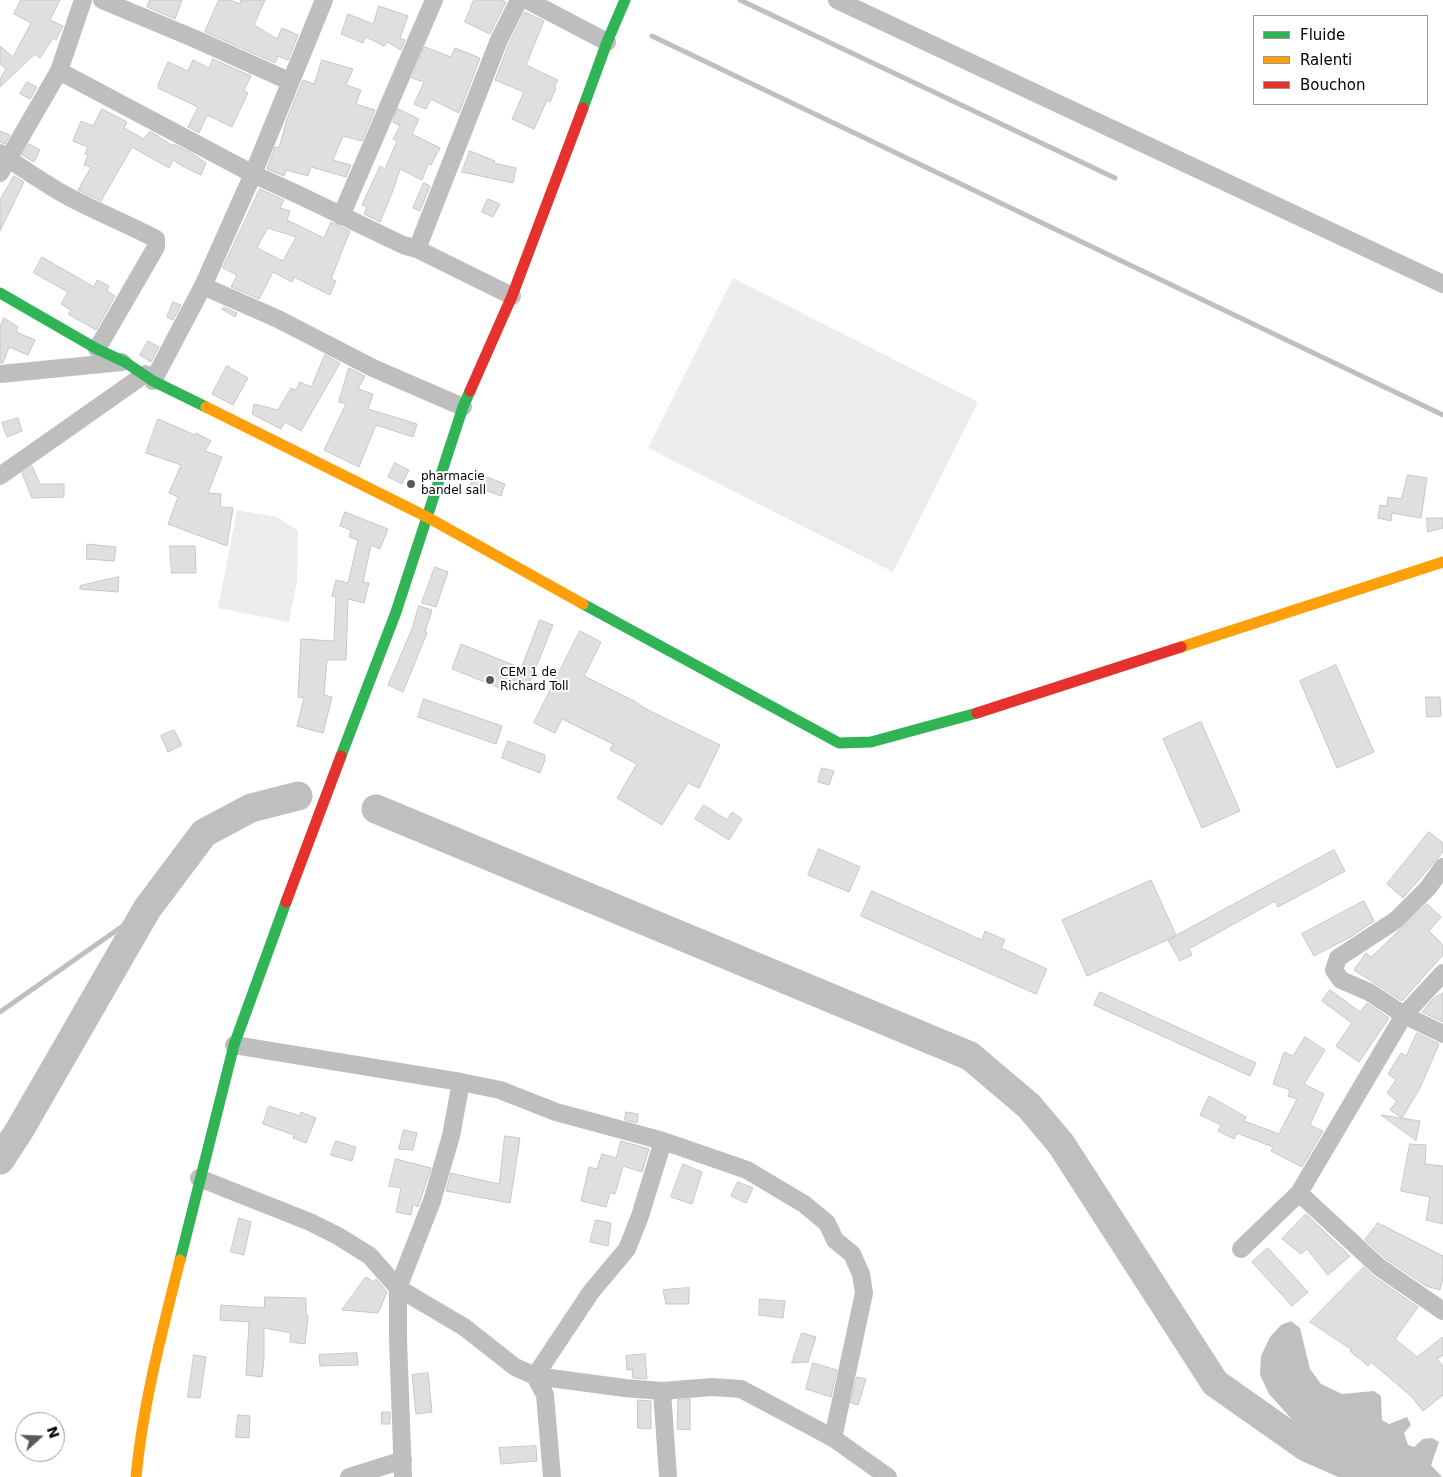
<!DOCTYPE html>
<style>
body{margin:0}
#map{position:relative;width:1443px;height:1477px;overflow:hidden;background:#fff;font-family:"DejaVu Sans",sans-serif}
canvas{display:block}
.legend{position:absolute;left:1253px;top:15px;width:175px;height:90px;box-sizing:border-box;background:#fff;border:1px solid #999;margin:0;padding:6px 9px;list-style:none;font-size:15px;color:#000}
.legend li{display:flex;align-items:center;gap:10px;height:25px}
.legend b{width:25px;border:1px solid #999}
.north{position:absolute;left:15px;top:1412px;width:50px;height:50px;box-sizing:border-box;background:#fff;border:1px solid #999;border-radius:50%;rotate:70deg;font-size:14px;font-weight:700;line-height:20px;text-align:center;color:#000}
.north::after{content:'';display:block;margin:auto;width:18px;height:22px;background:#595959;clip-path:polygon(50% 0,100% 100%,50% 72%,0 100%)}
</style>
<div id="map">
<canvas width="1443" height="1477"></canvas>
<ul class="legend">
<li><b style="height:6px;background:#30b455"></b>Fluide</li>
<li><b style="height:6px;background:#ff9f0a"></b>Ralenti</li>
<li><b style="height:6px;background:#e5322d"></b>Bouchon</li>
</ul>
<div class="north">N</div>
</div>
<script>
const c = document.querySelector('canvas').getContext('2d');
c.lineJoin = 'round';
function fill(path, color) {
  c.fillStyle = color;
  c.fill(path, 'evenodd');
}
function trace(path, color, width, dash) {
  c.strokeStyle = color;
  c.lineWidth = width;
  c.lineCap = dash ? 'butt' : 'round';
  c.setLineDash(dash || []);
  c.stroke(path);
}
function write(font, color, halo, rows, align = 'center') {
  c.font = font + ' "DejaVu Sans",sans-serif';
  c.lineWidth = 4;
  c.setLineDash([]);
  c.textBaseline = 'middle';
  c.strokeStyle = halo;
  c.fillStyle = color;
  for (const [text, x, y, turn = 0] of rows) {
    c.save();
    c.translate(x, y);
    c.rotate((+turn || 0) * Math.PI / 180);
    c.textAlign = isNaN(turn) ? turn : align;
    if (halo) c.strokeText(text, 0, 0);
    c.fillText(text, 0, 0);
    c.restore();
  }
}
fill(new Path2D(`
 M733,278L978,402L893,572L648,448Z
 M237,510L277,517L298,531L297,581L289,622L218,608Z`), '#ececec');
fill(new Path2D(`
 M1291,1321L1300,1328L1310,1369L1321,1384L1342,1394L1374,1391L1381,1396L1382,1420L1389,1424L1407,1417L1411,1425L1404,1433L1408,1445L1414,1447L1423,1439L1432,1438L1439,1442L1431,1465L1442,1477H1342L1325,1456L1269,1394L1260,1375L1261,1356L1270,1337L1281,1325Z`), '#bfbfbf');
trace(new Path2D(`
 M740,0L1115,178
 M652,36L1443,415
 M0,1012L147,909`), '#bfbfbf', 5);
trace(new Path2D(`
 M376,809L970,1056L1029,1106L1061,1144L1215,1383L1306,1447L1365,1473L1371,1477
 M0,1160L19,1131L147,909L204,833L251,808L298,796`), '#bfbfbf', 29);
const building = new Path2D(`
 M21,0H60L50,20L63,26L56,40L53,38L40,58L35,54L0,87V79L6,69L0,64V46L13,57L31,23L14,14Z
 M150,0H182L175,19L147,7Z
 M219,0H230L240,4L241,0H265L254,25L277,39L282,28L298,35L288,60L278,56L275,63L205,32Z
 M474,0H502L506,2L490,34L465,22Z
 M379,6L408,16L400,38L405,40L401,50L387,42L384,46L366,37L363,43L341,34L348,14L373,24Z
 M525,12L544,21L526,65L558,80L554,87L556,88L550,102L547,100L534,129L512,119L524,92L495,80L509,44Z
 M425,47L451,57L455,48L480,58L459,113L431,99L426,109L414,104L424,82L412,78Z
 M213,59L251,76L244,90L248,93L232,127L207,115L199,133L188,127L198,107L158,88L159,86L158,85L168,62L188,71L193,60L209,68Z
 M322,60L353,69L346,85L361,90L356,104L375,110L362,141L343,136L333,160L351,165L346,177L311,167L308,176L286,170L284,176L267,169L275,147L279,148L287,119L303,80L314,84Z
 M27,82L37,87L30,99L20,94Z
 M102,109L127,122L124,128L144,139L150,131L173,146L174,144L190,152L206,163L201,175L182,166L173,160L169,168L132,147L101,201L78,190L91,167L84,165L88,155L85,154L88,147L73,141L81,121L93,126Z
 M398,109L419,119L412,134L440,148L431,165L428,164L422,180L400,169L394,188L380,222L364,214L367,207L362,205L380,166L385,169L397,141L393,139L400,126L393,122Z
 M0,131L10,135L5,144L0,142Z
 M29,144L40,150L34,162L22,155Z
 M470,151L495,161L494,163L516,168L513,183L462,172Z
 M14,176L24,182L0,231V200Z
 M424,183L430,186L420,211L413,208Z
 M260,189L284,200L280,208L290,211L287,220L324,238L331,222L350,231L331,279L336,281L330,295L294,277L292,282L273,272L259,299L231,287L237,275L223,268ZM268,228L296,237L283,261L257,248Z
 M488,199L500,204L493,217L482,212Z
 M42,257L94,287L97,280L109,286L107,291L115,296L96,330L68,314L71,310L61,304L68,292L34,273Z
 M173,302L181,305L173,320L167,317Z
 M224,307L237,313L235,317L222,309Z
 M4,318L18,327L16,332L35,340L28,355L9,347L3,363H0V327Z
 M148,341L159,347L151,362L140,355Z
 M325,355L340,363L301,431L285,422L281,429L252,414L254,404L278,410L291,388L296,390L300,382L311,387Z
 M227,366L248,378L233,405L212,394Z
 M349,368L365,376L358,389L373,394L368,409L417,424L413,437L376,425L359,467L324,450L346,404L339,402Z
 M18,418L22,431L7,437L2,423Z
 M158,419L195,435L196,433L211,441L205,451L222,457L208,493L221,494L220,507L233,508L227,546L168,524L178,497L169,493L181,465L146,453Z
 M395,463L409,470L402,484L388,477Z
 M32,466L40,484H64V497L32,498L22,473Z
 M476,473L505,484L501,496L471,485Z
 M1408,475L1427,478L1421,518L1392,513L1391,521L1378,518L1380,505L1387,506L1388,497L1401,499Z
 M345,512L388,529L380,549L371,545L363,582L369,583L364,603L348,599L346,660H327L324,695L332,697L323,733L297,726L304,698L298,697L301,639L334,641L336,597L332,596L336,580L348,583L358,540L349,537L351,530L340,526Z
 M1427,518H1443V528L1428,532Z
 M87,544L116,547L114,561L87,559Z
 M170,546H195L196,573H172Z
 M435,567L448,572L436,607L422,603Z
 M119,577L118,592L80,589V586Z
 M419,606L432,610L425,632L427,633L403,692L388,685L412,629Z
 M540,620L553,625L528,687L510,679L505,690L452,669L461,644L521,668Z
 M580,631L601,642L584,676L634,701L648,710L720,745L699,788L688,783L662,825L617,798L637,764L610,750L613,744L562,719L555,733L534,723Z
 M1336,665L1374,752L1337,768L1300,681Z
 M1426,697H1440L1441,716L1427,717Z
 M424,699L502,726L496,744L418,717Z
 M1201,722L1240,811L1202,828L1163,739Z
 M174,730L182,745L168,752L161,736Z
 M508,741L545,755V760L540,773L502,758Z
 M822,768L834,771L829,785L818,782Z
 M704,805L727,820L732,812L742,819L729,840L695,819Z
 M1429,832L1443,843V852L1403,898L1387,884Z
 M819,849L860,867L849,892L808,875Z
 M1334,850L1345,871L1278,907L1275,901L1189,949L1192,955L1180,961L1168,940L1176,936L1087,976L1062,920L1151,880L1176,935Z
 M872,891L982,940L985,931L1005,940L1001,948L1047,969L1036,994L861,916Z
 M1364,901L1374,921L1352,936L1314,956L1302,934Z
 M1427,904L1441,917L1429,931L1443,945V955L1402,1001L1354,970L1366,953L1371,957Z
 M1330,990L1360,1012L1367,1003L1389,1018L1359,1062L1336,1046L1352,1023L1322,1001Z
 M1100,992L1256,1063L1250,1076L1094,1005Z
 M1443,993V1022L1422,1012L1434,998Z
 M1417,1033L1439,1044L1420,1088L1402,1118L1390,1110L1397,1101L1387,1093L1396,1080L1388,1074L1401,1053L1406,1056Z
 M1305,1037L1325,1050L1304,1084L1324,1094L1310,1125L1323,1131L1302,1167L1271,1151L1273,1147L1237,1133L1234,1139L1218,1131L1221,1125L1200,1115L1209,1096L1246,1117L1244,1121L1279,1134L1297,1099L1288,1096L1290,1090L1273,1084L1284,1052L1293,1056Z
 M269,1106L300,1116L301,1112L316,1118L306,1143L293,1138L294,1135L263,1124Z
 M626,1112L638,1114L637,1123L625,1120Z
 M1381,1115L1420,1121L1416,1140Z
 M404,1130L417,1133L413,1150L399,1149Z
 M505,1136L520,1138L510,1203L446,1191L451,1173L499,1184Z
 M336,1141L356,1147L352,1161L331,1155Z
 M621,1141L649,1149L642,1172L623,1166L615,1194L610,1193L606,1207L581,1201L589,1167L597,1169L602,1154L616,1158Z
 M1410,1144L1426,1145L1425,1164L1443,1166V1224L1426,1220L1430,1197L1401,1191Z
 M396,1159L431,1168L418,1207L413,1204L411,1215L396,1212L401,1188L389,1186Z
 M683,1164L702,1172L692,1204L671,1197Z
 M738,1182L753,1188L746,1203L731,1196Z
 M1306,1214L1350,1256L1328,1275L1307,1249L1301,1254L1282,1239Z
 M239,1218L251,1222L244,1255L231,1252Z
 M596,1220L611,1223L608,1246L590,1242Z
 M1378,1223L1443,1256V1277L1440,1290L1426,1286L1386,1259L1365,1240Z
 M1268,1248L1308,1292L1292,1306L1252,1262Z
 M1364,1267L1373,1276L1418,1307L1395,1339L1417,1357L1443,1337V1355L1437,1359L1443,1366V1395L1423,1411L1412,1397L1371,1362L1368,1366L1350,1351L1352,1350L1310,1322Z
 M366,1277L374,1282L376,1279L387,1292L378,1313L342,1310Z
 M689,1288V1304H666L663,1290Z
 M265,1297L306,1298V1316H308L305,1344L290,1342L291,1333L264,1328V1358L262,1377L246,1375L249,1322L220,1320L221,1305L264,1308Z
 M760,1299L785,1301L783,1318L759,1315Z
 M802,1333L816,1337L808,1362L792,1363Z
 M357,1353L358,1365L320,1366L319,1355Z
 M645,1354L647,1379L633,1378L632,1369L627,1370L626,1356Z
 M194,1355L206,1357L200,1398L188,1397Z
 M813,1363L837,1370L831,1397L806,1389Z
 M428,1373L432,1412L416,1414L412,1375Z
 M857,1377L866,1379L858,1405L851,1403Z
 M690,1399V1430L677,1429L678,1400Z
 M638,1400L651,1401V1429L638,1428Z
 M382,1412H390V1424H382Z
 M238,1415L250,1416L249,1438L236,1437Z
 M536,1446L537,1461L501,1464L499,1448Z`);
fill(building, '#dfdfdf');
trace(building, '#c7c7c7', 1);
trace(new Path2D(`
 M102,0L193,38L289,81
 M527,0L607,42
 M837,0L1443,284
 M59,71L253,174L299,195L403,245L417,249L512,296
 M0,153C22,168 45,184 69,197C98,212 127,224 156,239V247L97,349
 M0,173L59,71L83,0
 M341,216L434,0
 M417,249L499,40L519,0
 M203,286L278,319L373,368L463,407
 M0,374L122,362
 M153,381L203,286L253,174L324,0
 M0,476L145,374
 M1443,867L1428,888L1396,920L1338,958L1334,970L1341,980L1369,992L1404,1015L1443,1034
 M234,1045L461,1082L451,1136L432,1201L398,1288V1339L403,1477
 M461,1082L500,1090L556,1112L663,1141L747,1170L804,1204L827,1223L835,1240L852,1254L861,1274L864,1293L833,1438
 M199,1178L310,1222L338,1236L370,1256L398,1288L464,1327L515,1367L535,1376L625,1388L662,1391L712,1387L741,1389L833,1438L888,1477
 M1299,1193L1379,1267L1443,1311
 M1241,1249L1299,1193L1404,1015L1443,973
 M662,1391L668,1477
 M349,1477L403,1460
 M552,1477L545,1395L535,1376L591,1292L627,1249L640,1216L663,1141`), '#bebebe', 18);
trace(new Path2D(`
 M583,108L607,42L625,0
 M0,293L97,349L125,362L153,381L206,407
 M583,604L839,743L871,742L977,713
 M341,756L396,612L463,407L470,391
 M180,1260L234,1045L286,902`), '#30b455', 11);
trace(new Path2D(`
 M206,407L427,517L583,604
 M1181,647L1443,562
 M136,1477C143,1403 162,1332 180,1260`), '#ff9f0a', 11);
trace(new Path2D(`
 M470,391L512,296L583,108
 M977,713L1181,647
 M286,902L341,756`), '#e5322d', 11);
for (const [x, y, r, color] of [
 [411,484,5,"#595959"],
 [490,680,5,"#595959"]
]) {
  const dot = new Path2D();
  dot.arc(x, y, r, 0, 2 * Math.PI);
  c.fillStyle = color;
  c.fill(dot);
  trace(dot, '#fff', 2);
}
write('12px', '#000', '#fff', [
 ["pharmacie",421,477],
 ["bandel sall",421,491],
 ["CEM 1 de",500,673],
 ["Richard Toll",500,687]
], 'left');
</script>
